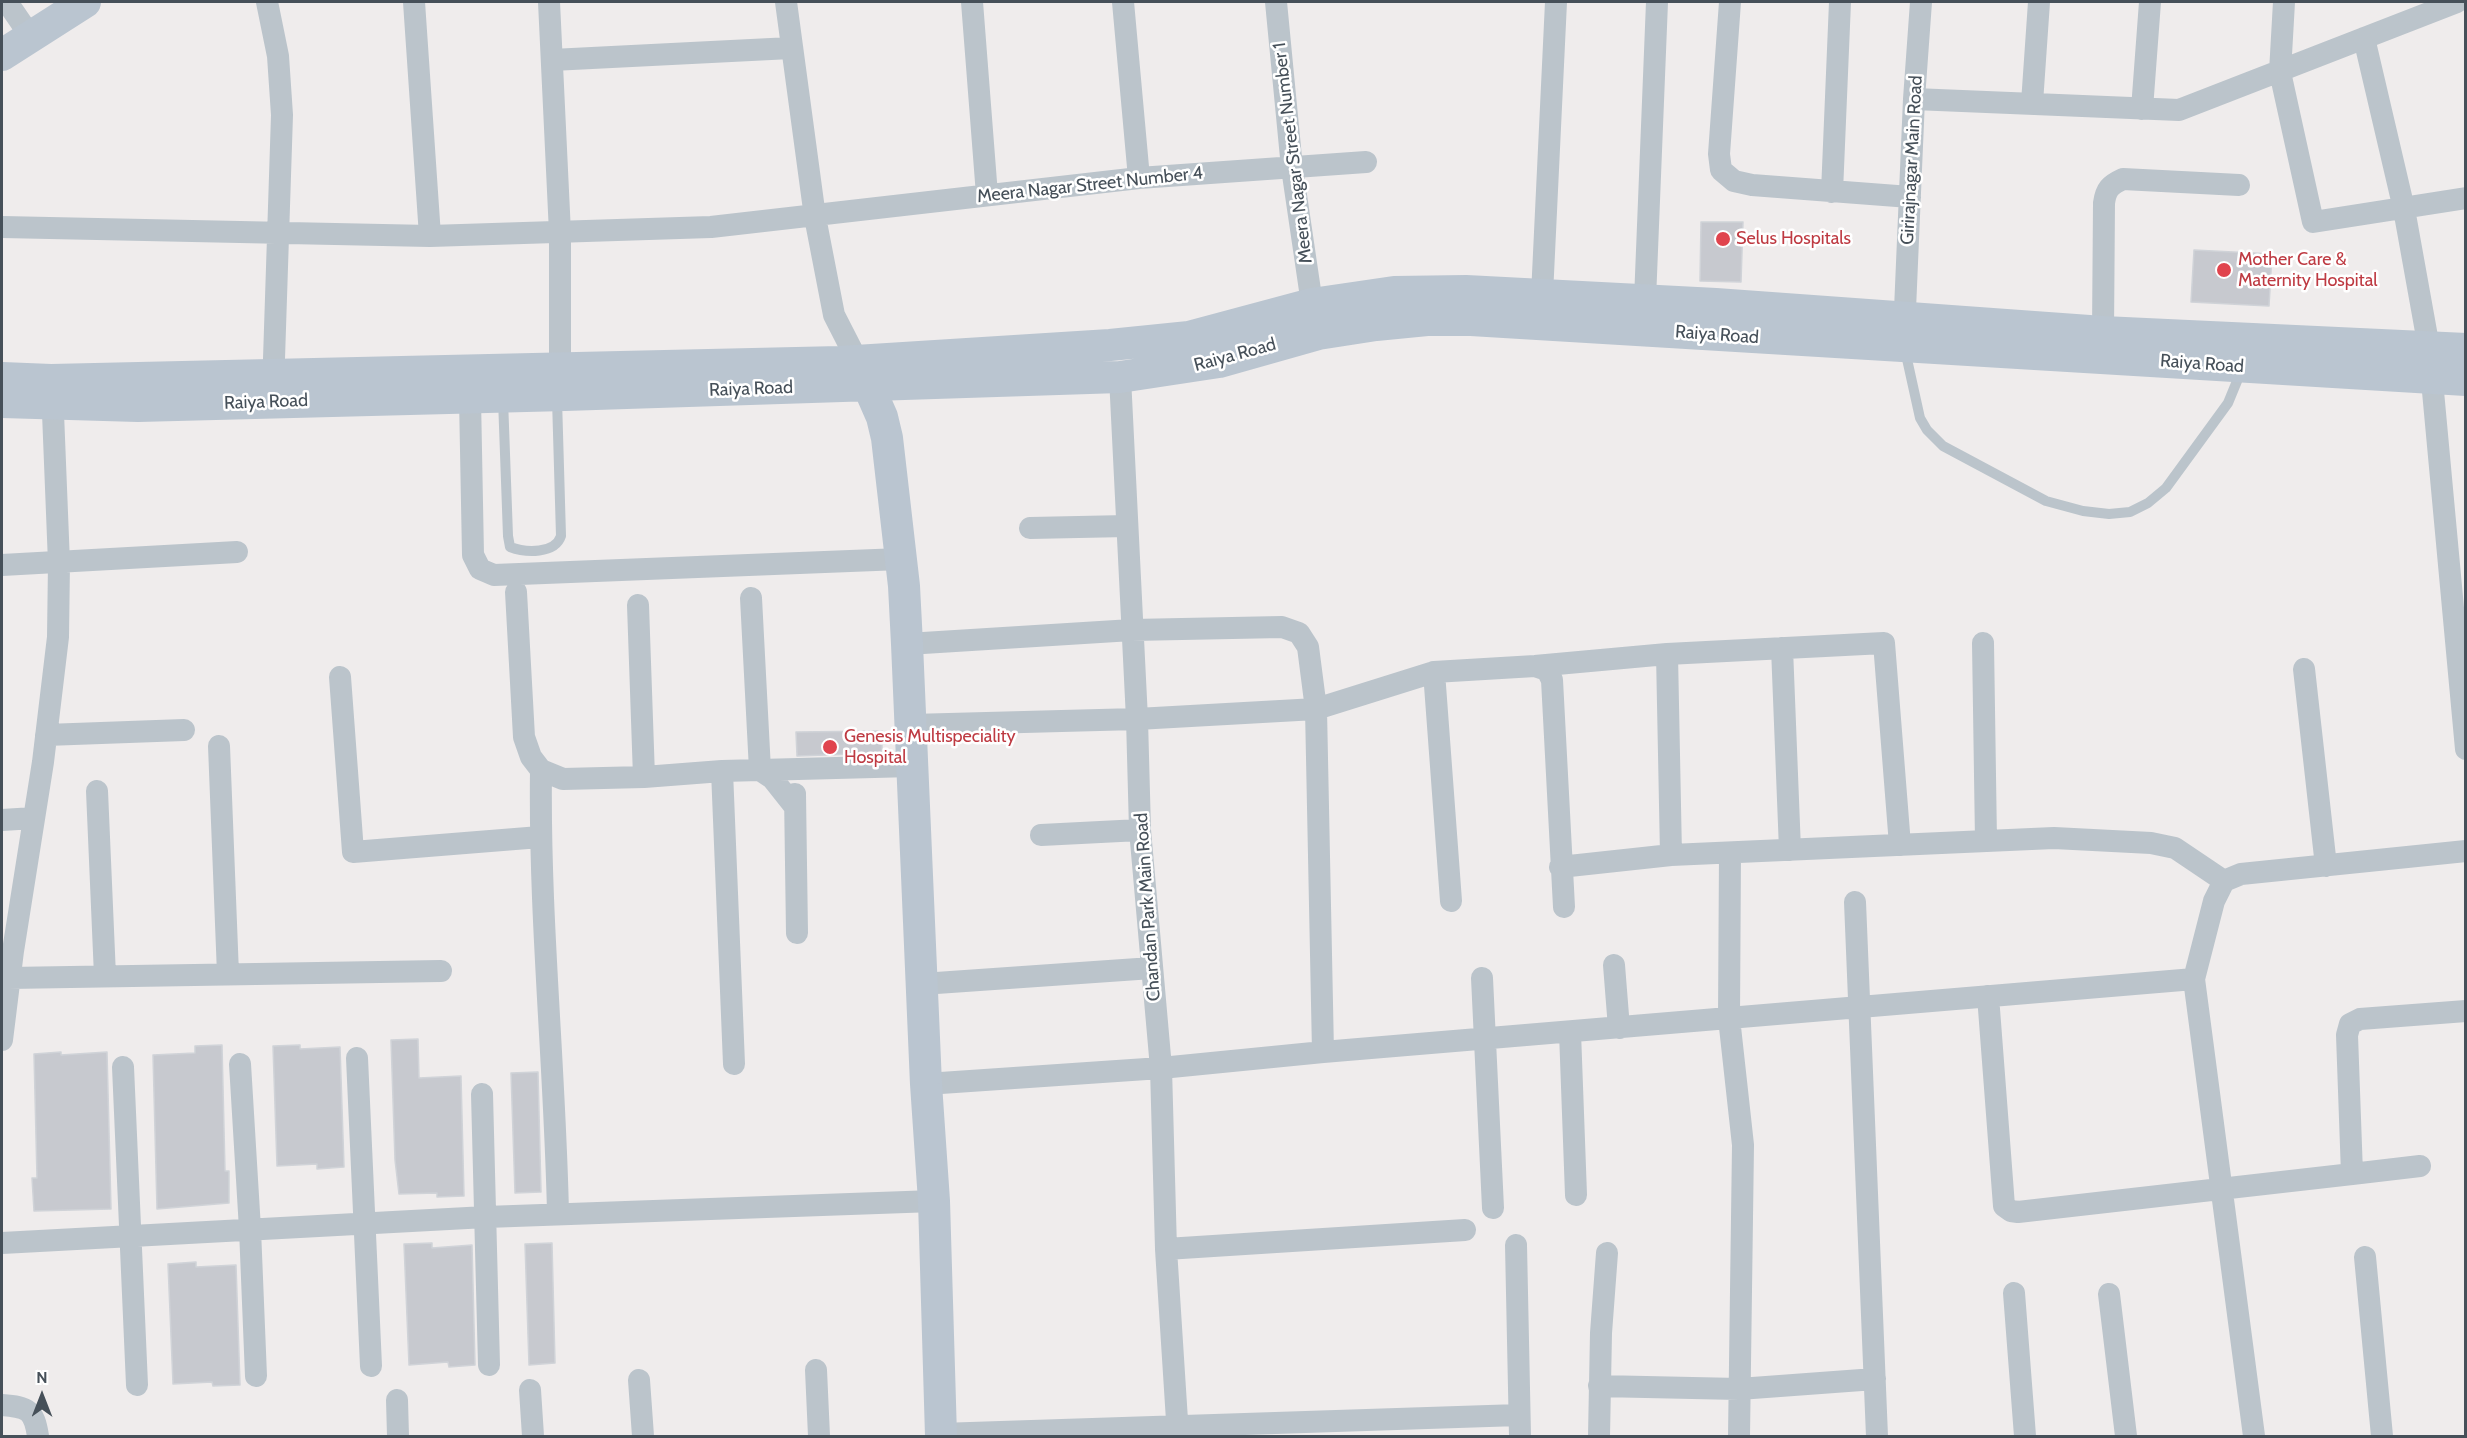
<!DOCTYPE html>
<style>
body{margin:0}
#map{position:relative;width:2467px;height:1438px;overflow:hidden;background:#efecec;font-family:Cabin,sans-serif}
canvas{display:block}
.frame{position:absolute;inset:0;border:3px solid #465059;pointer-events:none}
.north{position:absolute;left:12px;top:1366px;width:60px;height:60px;-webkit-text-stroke:4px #fff;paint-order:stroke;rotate:0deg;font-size:16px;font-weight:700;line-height:24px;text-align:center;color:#465059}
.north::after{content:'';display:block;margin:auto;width:21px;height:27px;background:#465059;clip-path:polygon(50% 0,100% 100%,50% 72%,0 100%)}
</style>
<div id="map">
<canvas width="2467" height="1438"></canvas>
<div class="frame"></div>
<div class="north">N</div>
</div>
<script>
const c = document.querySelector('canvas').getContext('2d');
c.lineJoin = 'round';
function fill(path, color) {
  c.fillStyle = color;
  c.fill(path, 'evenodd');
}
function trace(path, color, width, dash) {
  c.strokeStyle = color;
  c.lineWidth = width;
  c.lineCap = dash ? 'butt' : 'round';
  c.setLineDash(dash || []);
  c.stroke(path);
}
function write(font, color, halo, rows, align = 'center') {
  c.font = font + ' Cabin,sans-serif';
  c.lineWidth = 5;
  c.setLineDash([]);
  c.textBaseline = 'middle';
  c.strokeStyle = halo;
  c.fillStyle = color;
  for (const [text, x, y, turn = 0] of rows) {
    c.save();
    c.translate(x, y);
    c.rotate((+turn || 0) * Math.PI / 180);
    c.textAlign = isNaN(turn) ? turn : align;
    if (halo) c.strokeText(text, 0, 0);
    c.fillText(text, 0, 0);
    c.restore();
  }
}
const building = new Path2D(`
 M1701,222H1743L1741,282L1700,281Z
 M2194,250L2272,254L2269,306L2191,302Z
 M882,731V753L797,756L796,732Z
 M418,1039L419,1078L461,1076L464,1196L437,1197V1193L399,1194L395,1160L391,1040Z
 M222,1045L225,1171H229V1203L157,1209L153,1055L195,1053V1046Z
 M300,1045V1049L340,1047L344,1167L317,1169V1164L277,1166L273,1046Z
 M61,1052V1055L107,1052L111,1209L34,1211L32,1178H37L34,1054Z
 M538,1072L541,1192L515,1193L511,1073Z
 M432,1243V1248L472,1245L475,1365L449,1367L448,1362L409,1365L404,1244Z
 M552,1243L555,1363L529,1365L525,1244Z
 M196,1262V1267L236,1265L240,1385L213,1386L212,1382L173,1384L168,1264Z`);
fill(building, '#c7c9cf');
trace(building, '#d0d3d8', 1.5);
trace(new Path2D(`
 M1905,350L1920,418L1927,430L1943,446L2046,501L2083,511L2109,514L2130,512L2148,503L2166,488L2228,403L2242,369
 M503,399L508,536L510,547C526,553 555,554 561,536L557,399`), '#bbc4cb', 10);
trace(new Path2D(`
 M7,2L31,37
 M267,2L278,56L282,115L273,389
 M414,2L430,236
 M549,2L560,233V368
 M786,2L815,217L834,315L857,360
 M972,2L987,195
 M1123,2L1139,178
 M1276,2L1292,168L1312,304
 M1730,2L1719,154L1721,170L1734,181L1752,185L1910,197
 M2284,2L2280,72L2313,222L2466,198
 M2364,38L2404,209L2429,348L2466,749
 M552,60L791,48
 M1914,99L2179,110L2457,2
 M2032,103L2039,2
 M2142,109L2150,2
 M1832,192L1840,2
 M2,227L430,236L711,227L1139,178L1366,162
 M1542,295L1556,2
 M1645,300L1657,2
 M2103,332L2104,203C2106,189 2110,185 2123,179L2239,185
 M1904,333L1914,99L1921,2
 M1120,377L1137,719L1140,830L1161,1068L1166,1249L1178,1436
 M470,398L473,555L480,569L494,575L901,559
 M1030,528L1127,526
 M2,565L237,552
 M516,592L524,737L531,757L541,770L563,779L644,777L722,771L912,766
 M751,598L760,770L772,778L795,807
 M638,605L644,777
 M1983,643L1986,841
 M907,644L1132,630L1282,627L1299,633L1308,647L1316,709L1434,672L1535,666L1667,654L1884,643L1900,845
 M1782,648L1790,850
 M1667,654L1671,855
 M1535,666L1547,670L1552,680L1564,907
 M2304,669L2326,866
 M1434,672L1451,901
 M340,677L353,852L540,837
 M911,725L1137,719L1316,709L1323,1052
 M46,735L184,730
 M219,746L228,974
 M541,770C539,918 555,1066 558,1214
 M722,771L734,1064
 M97,791L105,976
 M795,794L797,933
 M2,820L34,818
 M1041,835L1140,830
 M1730,853L1729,1018L1743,1145L1739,1436
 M1560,867L1671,855L2054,838L2151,843L2175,848L2224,881
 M1855,902L1877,1436
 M1614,965L1619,1028
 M9,978L441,971
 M1482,978L1493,1208
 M922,984L1152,968
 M1988,996L2004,1206L2011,1211L2018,1212L2352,1174L2347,1035L2350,1024L2360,1019L2466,1011
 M1570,1032L1576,1195
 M2,1040L13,951L43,762L58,637L59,563L52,388
 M357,1058L371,1366
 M240,1064L250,1229L256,1376
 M123,1067L137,1385
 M926,1084L1161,1068L1323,1052L2194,979
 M482,1094L489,1365
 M2352,1174L2420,1166
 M2,1243L486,1217L934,1201
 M1516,1245L1520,1436
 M1166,1249L1465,1230
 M2365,1257L2382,1436
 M2014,1293L2025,1436
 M2109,1294L2126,1436
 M816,1370L819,1436
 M639,1380L643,1436
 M1599,1386L1739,1389L1875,1379
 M530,1390L533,1436
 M397,1400L398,1436
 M2,1405C28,1407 34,1410 38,1436
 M940,1434L1519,1415
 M1599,1436L1601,1333L1607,1253
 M2254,1436L2194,979L2214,901L2224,881L2241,874L2466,851`), '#bbc4cb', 22);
trace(new Path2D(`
 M2,55L85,2
 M861,369L882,417L887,438L904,586L907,644L926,1084L934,1201L941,1436
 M2,378L51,380L840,362L1110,345L1189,337L1312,304L1394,292L1466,291L1716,304L2103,332L2466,349
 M2,402L138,406L565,395L1120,377L1219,362L1318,334L1376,325L1427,320H1471L2466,380`), '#bac5d0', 32);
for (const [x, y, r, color] of [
 [1723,239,8,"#e0444e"],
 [2224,270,8,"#e0444e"],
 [830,747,8,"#e0444e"]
]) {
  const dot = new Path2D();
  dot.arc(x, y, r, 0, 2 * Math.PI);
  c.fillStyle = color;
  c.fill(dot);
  trace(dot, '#fff', 2);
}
write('18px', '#465059', '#fff', [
 ["Meera Nagar Street Number 1",1293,153,-97],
 ["Girirajnagar Main Road",1912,160,-87],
 ["Meera Nagar Street Number 4",1090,185,-6],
 ["Raiya Road",1717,335,4],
 ["Raiya Road",1235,355,-15],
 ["Raiya Road",2202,364,4],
 ["Raiya Road",751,389,-2],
 ["Raiya Road",266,402,-2],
 ["Chandan Park Main Road",1148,907,-94]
]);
write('18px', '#be3a42', '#fff', [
 ["Selus Hospitals",1736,239],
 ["Mother Care &",2238,260],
 ["Maternity Hospital",2238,281],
 ["Genesis Multispeciality",844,737],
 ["Hospital",844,758]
], 'left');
</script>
